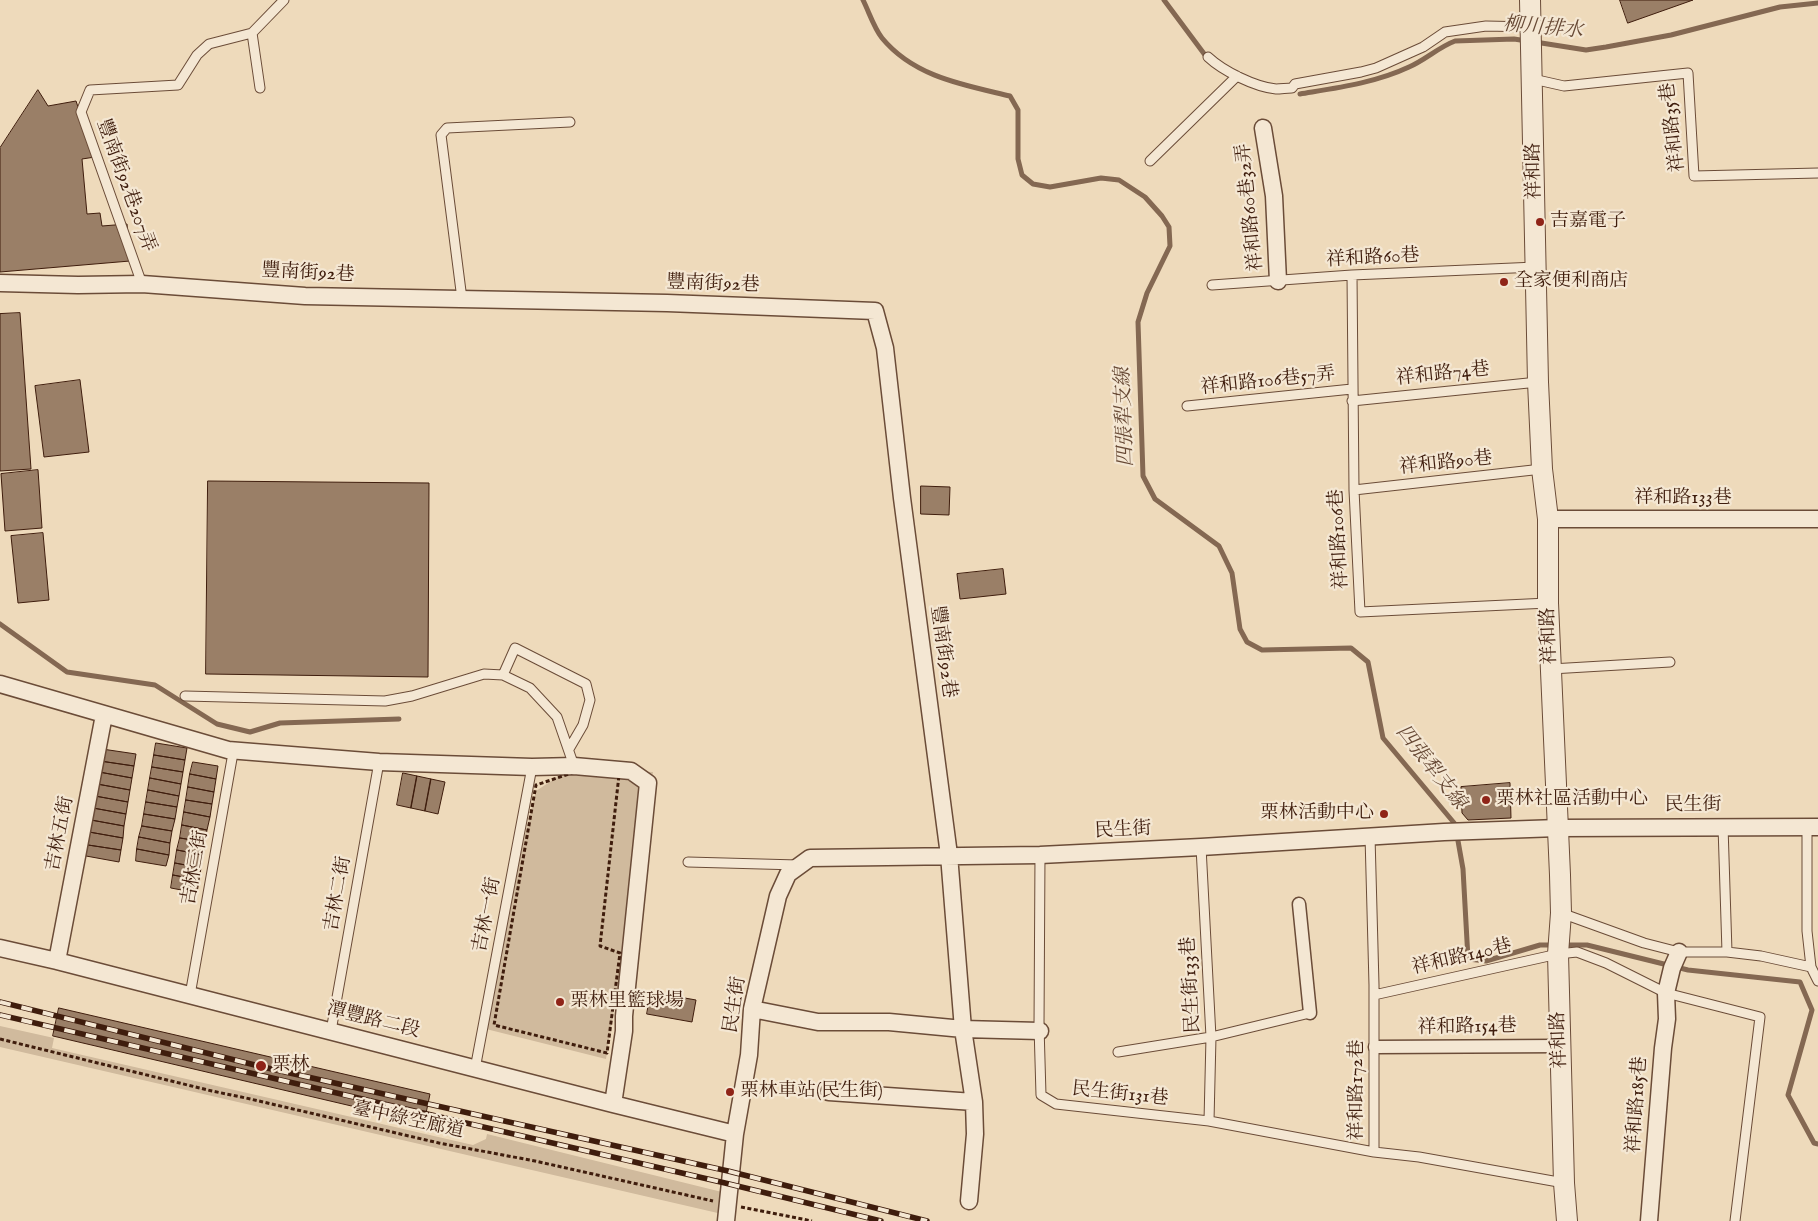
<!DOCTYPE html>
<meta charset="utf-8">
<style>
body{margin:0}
canvas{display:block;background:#eedabb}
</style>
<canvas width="1818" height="1221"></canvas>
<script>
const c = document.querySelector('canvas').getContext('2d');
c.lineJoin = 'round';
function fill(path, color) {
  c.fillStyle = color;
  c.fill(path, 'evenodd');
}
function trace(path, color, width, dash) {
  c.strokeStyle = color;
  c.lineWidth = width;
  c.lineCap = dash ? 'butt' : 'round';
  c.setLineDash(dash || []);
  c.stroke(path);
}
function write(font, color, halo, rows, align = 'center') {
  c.font = font + ' "IM FELL English","Noto Serif TC",serif';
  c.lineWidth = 4.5;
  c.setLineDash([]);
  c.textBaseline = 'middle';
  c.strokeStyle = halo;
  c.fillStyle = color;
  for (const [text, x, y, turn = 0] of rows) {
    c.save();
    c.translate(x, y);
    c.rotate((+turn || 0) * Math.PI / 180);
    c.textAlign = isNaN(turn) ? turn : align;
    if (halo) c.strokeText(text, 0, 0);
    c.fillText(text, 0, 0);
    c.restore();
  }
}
fill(new Path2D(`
 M574,766L631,771L653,772L606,1059L482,1028L525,835L536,791Z
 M0,1026L54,1038L52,1048L473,1145L486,1139L487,1134L726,1193L722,1214L0,1047Z`), '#d0ba9d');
trace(new Path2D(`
 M863,0C869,12 874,28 882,38C914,77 964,85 1010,96L1018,110V159L1022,175L1033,184L1050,187L1101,178L1119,180L1145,197L1162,216L1169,227L1170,246L1147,293L1138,322L1143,476L1155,499L1219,546L1232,573L1240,629L1247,642L1262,650L1351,648L1368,662L1383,738L1455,824L1463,869L1468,959L1486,961L1540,945H1555
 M1164,0L1205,55
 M1535,42L1586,50L1606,47L1671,35L1780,7L1818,3
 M1300,94C1336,88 1375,83 1409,67C1425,60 1439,47 1455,41L1514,39L1527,41
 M0,624L67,672L155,685L217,724L250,732L280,723L399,719
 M1563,945H1587L1688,970L1800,982L1812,1010L1788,1095L1814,1143L1818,1144`), '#846852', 5);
const building = new Path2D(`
 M1620,0H1693L1628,23Z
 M38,90L48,106L76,101L95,157L82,159L87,214L100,213L102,226L127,224L130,261L0,272V148Z
 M20,313L31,469L0,471V314Z
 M80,380L89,452L44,457L35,386Z
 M38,470L42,528L5,531L1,474Z
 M208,481L429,483L428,677L206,674Z
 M921,486L950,487L949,515L921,514Z
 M43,533L49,600L18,603L11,536Z
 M1003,569L1006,594L960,599L957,574Z
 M156,743L187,748L185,760L154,755Z
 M102,749L136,754L134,766L100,761Z
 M154,755L185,760L183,772L152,767Z
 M100,761L134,766L132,778L99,772Z
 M193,762L218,766L216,779L190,774Z
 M152,767L183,772L181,784L150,778Z
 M99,772L132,778L130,790L97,784Z
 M403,773L417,776L411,808L397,805Z
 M190,774L216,779L214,792L188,787Z
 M417,776L431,779L425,811L411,808Z
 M150,778L181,784L179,796L148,790Z
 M431,779L445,782L438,814L425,811Z
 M1510,783L1511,818L1468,820L1462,813L1461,787Z
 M97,784L130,790L128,802L95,796Z
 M188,787L214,792L212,804L186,800Z
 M148,790L179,796L177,807L146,802Z
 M95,796L128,802L126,814L93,808Z
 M186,800L212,804L210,817L184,812Z
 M146,802L177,807L175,819L144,814Z
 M93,808L126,814L124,826L91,820Z
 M184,812L210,817L207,830L182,825Z
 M144,814L175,819L172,831L142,826Z
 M91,820L124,826L123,838L89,832Z
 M182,825L207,830L205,842L180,838Z
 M142,826L172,831L170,843L139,837Z
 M89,832L123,838L121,850L88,845Z
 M139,837L170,843L169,855L137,849Z
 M180,838L205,842L203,855L177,850Z
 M88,845L121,850L119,862L86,856Z
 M137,849L169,855L166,866L136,861Z
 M177,850L203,855L201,868L175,863Z
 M175,863L201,868L199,880L173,875Z
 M173,875L199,880L197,893L171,888Z
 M651,992L696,1000L692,1022L647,1014Z
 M59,1008L430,1094L424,1123L53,1036Z`);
fill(building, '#9a7f67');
trace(building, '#3f1d0d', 1);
const service = new Path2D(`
 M252,33L260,88
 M1208,57C1223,71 1255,87 1276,89C1281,89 1287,88 1292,88L1295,84L1361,72L1376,68L1423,47L1445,32L1486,26L1531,27
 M1533,79L1564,86L1688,73L1694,176L1818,173
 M1150,161L1237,76
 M1352,275L1354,490L1360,612L1548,603
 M142,284L81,112L90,90L178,85L197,55L209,44L252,33L284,0
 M1212,285L1352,275L1536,267
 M462,299L441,135L447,128L570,122
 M1352,401L1538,382
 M1187,406L1352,389
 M1354,490L1542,469
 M1551,669L1670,662
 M503,675L515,648L586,684L590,700L583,725L569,749
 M185,696L385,701L412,696L484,674L503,675L530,688L557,717L574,766
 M1723,826L1727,952
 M1807,827V931L1811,967L1818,981
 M1370,836L1374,985V1152
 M1201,847L1211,1037L1209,1121
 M1040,855L1039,1026L1041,1095L1056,1104L1209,1121L1374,1152L1419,1157L1564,1183
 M688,862L798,865
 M1561,913L1644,943L1679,952H1727L1761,956L1811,967
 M190,995L233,753L228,750
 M1374,995L1558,954L1577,952L1606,963L1666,993L1760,1017L1735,1221
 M331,1031L379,762
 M1118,1052L1211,1037L1310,1013
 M475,1069L532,767`);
const pedestrian = new Path2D(`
 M1299,904L1310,1013
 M1375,1047L1560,1046`);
const minor = new Path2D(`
 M1263,128L1274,196L1278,281
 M0,283L78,285L142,284L305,296L667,303L875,311L885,348L902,498L949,855L963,1029L974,1102L975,1134L969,1201
 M1548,519H1818
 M0,684L228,750L379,762L532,767L574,766L631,771L648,783L624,1016V1031L613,1104
 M0,948L57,961L613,1104L735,1134
 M57,961L104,715
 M752,1009L818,1022H889L963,1029L1040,1031
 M829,1092L974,1102
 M726,1221L735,1134L749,1055L752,1009L778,896L788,874L810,858L1040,855L1201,847L1444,832L1558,828L1818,827
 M1649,1221L1663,1048L1667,1019L1666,993L1672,968L1679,952`);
const tertiary = new Path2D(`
 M1530,0L1538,382L1542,469L1548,519V603L1560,875L1561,913L1558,954L1564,1183L1567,1221`);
trace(service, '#6b4c38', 11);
trace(pedestrian, '#6b4c38', 15);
trace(minor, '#6b4c38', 19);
trace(tertiary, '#6b4c38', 22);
trace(new Path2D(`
 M575,772L619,775L600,946L620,953L607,1053L494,1025L536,785Z
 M0,1039L212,1091L246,1098L439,1143L535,1161L713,1201
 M741,1207L812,1221`), '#3f1d0d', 3, [4, 2.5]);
trace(service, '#f4e7d3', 9);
trace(pedestrian, '#f4e7d3', 12);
trace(minor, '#f4e7d3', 16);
trace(tertiary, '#f4e7d3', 20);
const rail = new Path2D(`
 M0,1002L263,1067L728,1171L927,1221
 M0,1015L725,1183L881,1221`);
trace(rail, '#3f1d0d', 5.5);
trace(rail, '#f4e7d3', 4, [11]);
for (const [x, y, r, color] of [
 [1540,222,5,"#8f2418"],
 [1504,282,5,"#8f2418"],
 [1486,800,5,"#8f2418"],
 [1384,814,5,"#8f2418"],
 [560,1002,5,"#8f2418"],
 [261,1066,6,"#8f2418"],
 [730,1092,5,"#8f2418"]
]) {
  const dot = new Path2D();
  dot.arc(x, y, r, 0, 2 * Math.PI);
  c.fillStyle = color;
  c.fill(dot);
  trace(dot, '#f4e7d3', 2);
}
write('19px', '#3f1d0d', '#f4e7d3', [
 ["祥和路35巷",1674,127,-97],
 ["祥和路",1535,171,-91],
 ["豐南街92巷207弄",125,186,70],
 ["祥和路60巷32弄",1251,207,-96],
 ["祥和路60巷",1373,259,-3],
 ["豐南街92巷",308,274,3],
 ["豐南街92巷",713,285,2],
 ["祥和路74巷",1443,375,-6],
 ["祥和路106巷57弄",1268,382,-6],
 ["祥和路90巷",1446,464,-6],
 ["祥和路133巷",1683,499],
 ["祥和路106巷",1340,539,-93],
 ["祥和路",1550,636,-92],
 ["豐南街92巷",942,652,82],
 ["民生街",1693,806],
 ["民生街",1123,831,-3],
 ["吉林五街",61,834,-79],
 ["吉林三街",196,868,-80],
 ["吉林二街",339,894,-80],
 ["吉林一街",488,915,-79],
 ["祥和路140巷",1462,958,-13],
 ["民生街133巷",1192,985,-93],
 ["民生街",736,1005,-81],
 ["潭豐路二段",373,1021,14],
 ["祥和路154巷",1467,1028,-1],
 ["祥和路",1560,1040,-92],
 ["祥和路172巷",1358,1090,-90],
 ["民生街131巷",1120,1095,6],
 ["祥和路185巷",1638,1105,-86],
 ["臺中綠空廊道",408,1121,12]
]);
write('19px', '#3f1d0d', '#f4e7d3', [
 ["吉嘉電子",1550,222],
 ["全家便利商店",1514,282],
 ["栗林社區活動中心",1496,800],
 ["栗林活動中心",1374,814,"right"],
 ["栗林里籃球場",570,1002],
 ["栗林",272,1066],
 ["栗林車站(民生街)",740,1092]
], 'left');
write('italic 20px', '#674935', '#f4e7d3', [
 ["柳川排水",1543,29,5],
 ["四張犁支線",1126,417,-92],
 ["四張犁支線",1430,768,52]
]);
</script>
